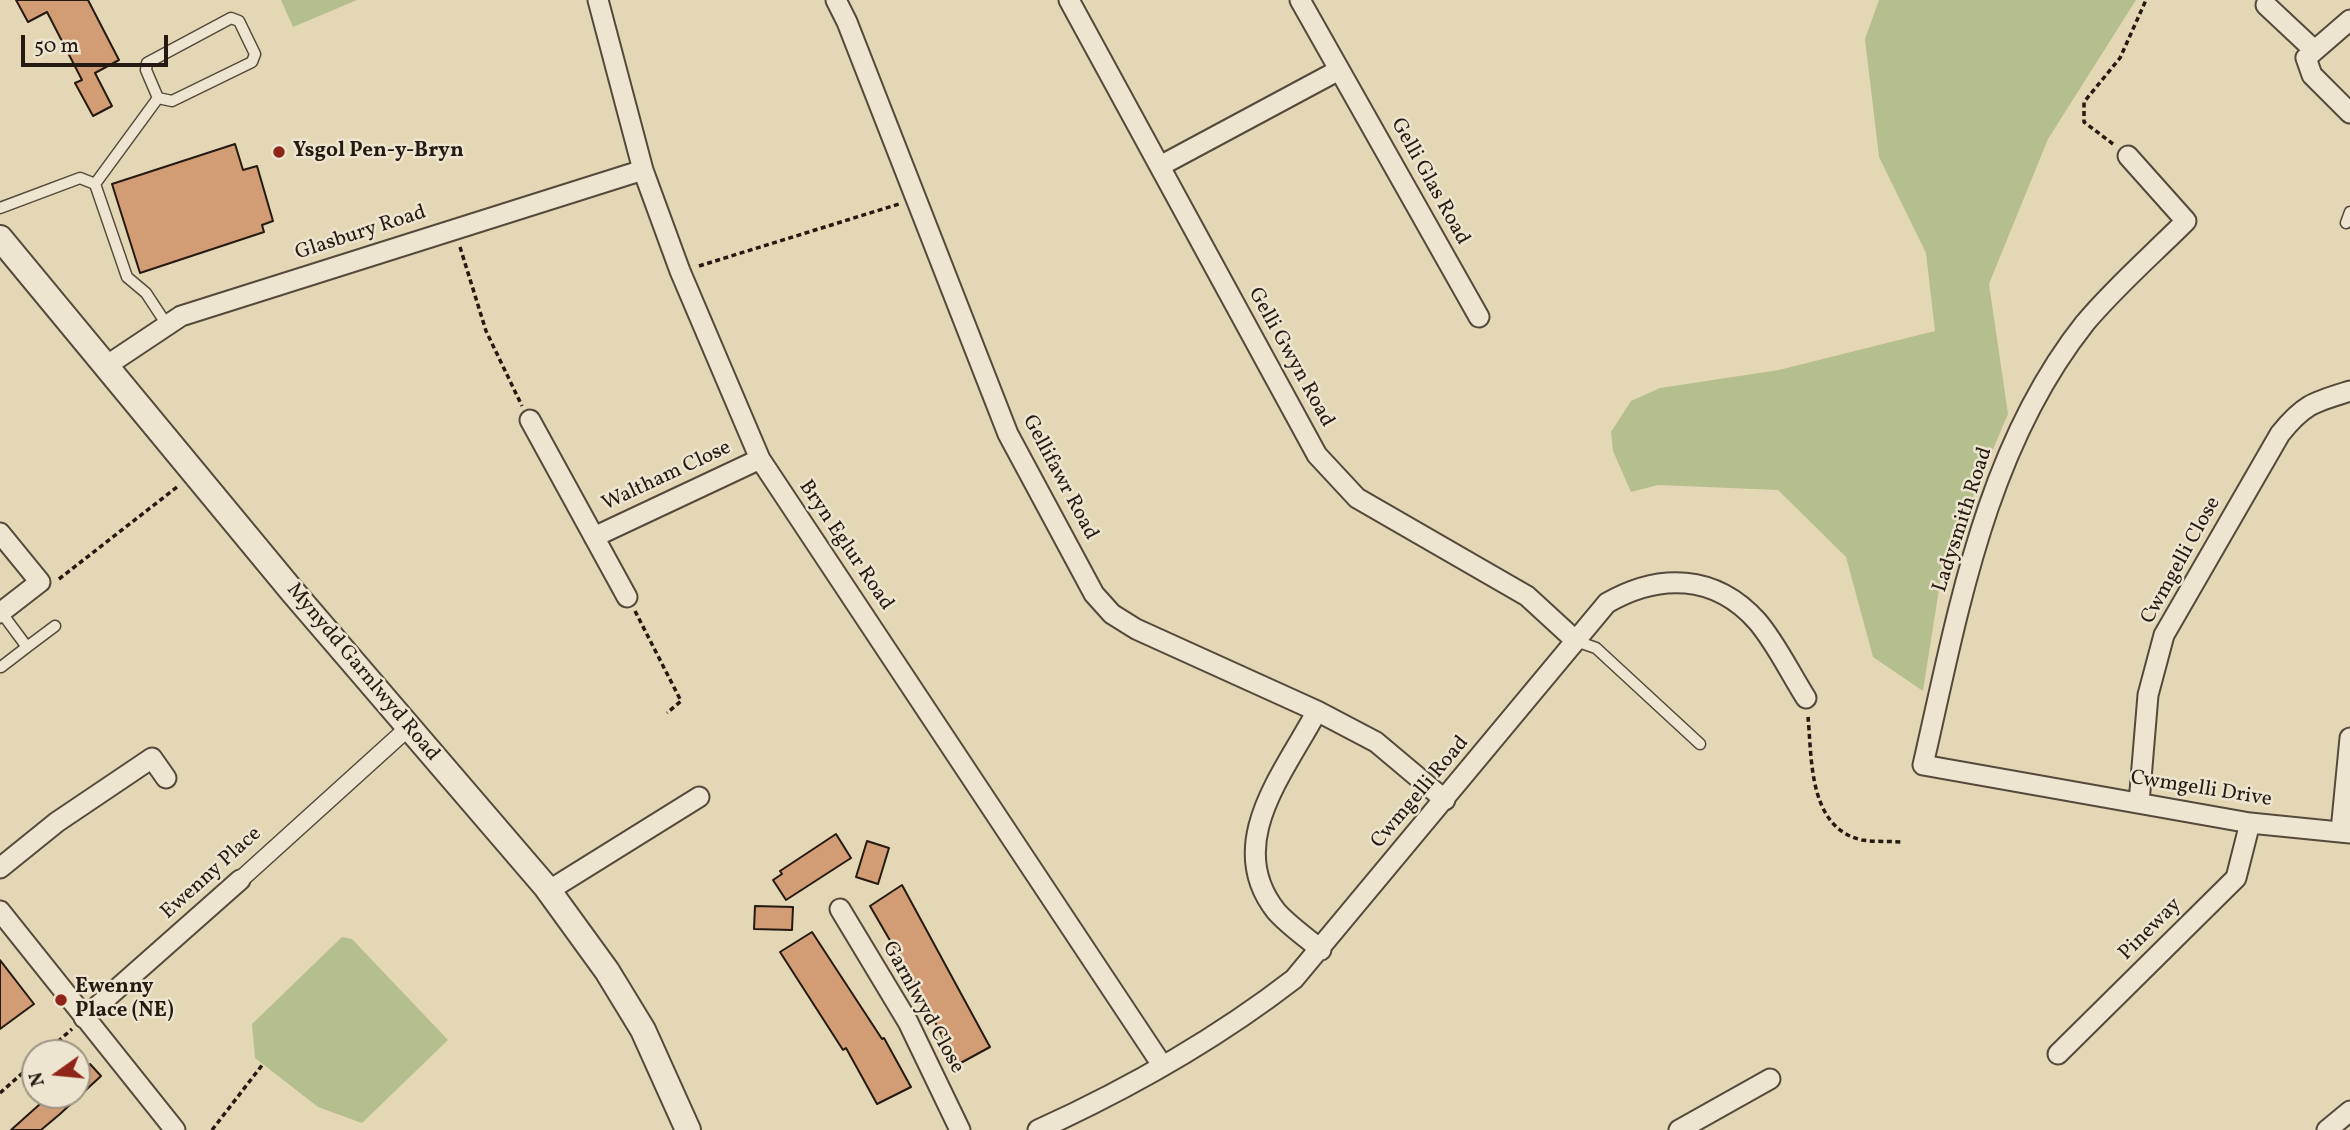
<!DOCTYPE html>
<style>
body{margin:0}
#map{position:relative;width:2350px;height:1130px;overflow:hidden;background:#e4d7b6;font-family:Vollkorn,serif}
canvas{display:block}
.north{position:absolute;left:21px;top:1039px;width:70px;height:70px;box-sizing:border-box;background:#ede5d0;border:2px solid #9d9484;border-radius:50%;rotate:255deg;font-size:19px;font-weight:700;line-height:28px;text-align:center;color:#251a12}
.north::after{content:'';display:block;margin:auto;width:24px;height:32px;background:#8f2418;clip-path:polygon(50% 0,100% 100%,50% 72%,0 100%)}
.scale{position:absolute;left:21px;top:35px;width:147px;height:32px;box-sizing:border-box;border:4px solid #251a12;border-top:0;padding-left:9px;font-size:21px;line-height:24px;white-space:nowrap;color:#251a12;-webkit-text-stroke:5px #ede5d0;paint-order:stroke}
</style>
<div id="map">
<canvas width="2350" height="1130"></canvas>
<div class="north">N</div>
<div class="scale">50 m</div>
</div>
<script>
const c = document.querySelector('canvas').getContext('2d');
c.lineJoin = 'round';
function fill(path, color) {
  c.fillStyle = color;
  c.fill(path, 'evenodd');
}
function trace(path, color, width, dash) {
  c.strokeStyle = color;
  c.lineWidth = width;
  c.lineCap = dash ? 'butt' : 'round';
  c.setLineDash(dash || []);
  c.stroke(path);
}
function write(font, color, halo, rows, align = 'center') {
  c.font = font + ' Vollkorn,serif';
  c.lineWidth = 5;
  c.setLineDash([]);
  c.textBaseline = 'middle';
  c.strokeStyle = halo;
  c.fillStyle = color;
  for (const [text, x, y, turn = 0] of rows) {
    c.save();
    c.translate(x, y);
    c.rotate((+turn || 0) * Math.PI / 180);
    c.textAlign = isNaN(turn) ? turn : align;
    if (halo) c.strokeText(text, 0, 0);
    c.fillText(text, 0, 0);
    c.restore();
  }
}
fill(new Path2D(`
 M281,0H357L293,27Z
 M1879,0H2136L2048,139L1989,284L2008,414L1942,570L1923,691L1873,657L1846,557L1778,490L1658,485L1631,492L1613,451L1611,432L1631,401L1660,388L1779,370L1935,331L1926,253L1879,157L1865,39Z
 M342,937L352,939L448,1040L362,1123L318,1107L255,1058L252,1024Z`), '#b5be8d');
const building = new Path2D(`
 M16,0H88L119,60L95,73L112,106L93,116L75,83L82,80L47,12L28,22Z
 M235,144L243,170L257,166L273,221L262,225L264,232L140,273L112,184Z
 M836,834L851,858L786,900L773,880L782,874L780,871Z
 M867,841L889,848L878,884L856,877Z
 M902,885L990,1047L957,1065L917,987L870,906Z
 M755,906L793,907L792,930L754,929Z
 M812,932L882,1039L884,1038L911,1087L877,1104L846,1048L843,1050L780,952Z
 M0,960L34,1004L0,1029Z
 M90,1064L101,1076L60,1114L41,1130H11L50,1095H77V1076Z`);
fill(building, '#d29c75');
trace(building, '#251a12', 2);
const service = new Path2D(`
 M95,184L158,98L146,70L147,63L231,18L239,21L255,54L252,62L172,101L158,98
 M0,208L80,178L95,184L127,277L146,293L167,325
 M2346,223L2350,212
 M1576,641L1596,648L1700,744
 M27,647L55,626
 M1,667L27,647L1,612`);
const pedestrian = new Path2D(`
 M240,880L408,728`);
const minor = new Path2D(`
 M598,0L643,170L680,271L760,459L1162,1065
 M836,0L847,22L1008,434L1094,594L1112,614L1136,629L1317,711L1376,742L1445,800
 M1069,0L1317,455L1357,498L1527,596L1576,641
 M1300,0L1479,317
 M2266,5L2314,50
 M2350,20L2306,58L2312,75L2350,113
 M2128,156L2186,221C2153,254 2115,287 2085,323C1985,449 1958,613 1923,765L2250,823L2350,833
 M1160,166L1339,70
 M106,366L181,316L643,170
 M530,420L627,597
 M0,533L40,582L0,613
 M594,537L760,459
 M1317,711C1284,773 1223,844 1276,911C1288,925 1306,937 1321,950
 M2139,803L2148,695L2164,635L2280,434C2304,404 2314,402 2350,391
 M2341,831L2350,738
 M0,868L57,822L152,758L166,778
 M548,891L699,797
 M840,909L908,1022L960,1130
 M0,911L175,1130
 M84,1018L240,880
 M2058,1054L2236,878L2250,823
 M1038,1130C1128,1089 1215,1040 1294,979L1607,603C1659,573 1715,574 1757,621C1776,643 1790,673 1806,698
 M1679,1130L1770,1079
 M2327,1130L2350,1111`);
const tertiary = new Path2D(`
 M0,238L292,591L546,887L607,971L643,1030L688,1130`);
trace(service, '#55493b', 13);
trace(pedestrian, '#55493b', 19);
trace(minor, '#55493b', 23);
trace(tertiary, '#55493b', 28);
trace(new Path2D(`
 M2113,144L2084,122V102L2120,58L2146,0
 M460,247L486,331L522,406
 M699,266L899,204
 M59,579L177,487
 M635,611L681,701L667,713
 M1808,717C1812,758 1808,828 1862,840C1874,842 1888,841 1901,842
 M45,1053L72,1029
 M0,1093L35,1062
 M212,1130L263,1064`), '#251a12', 3.5, [5, 3.5]);
trace(service, '#ede5d0', 10);
trace(pedestrian, '#ede5d0', 16);
trace(minor, '#ede5d0', 19);
trace(tertiary, '#ede5d0', 24);
for (const [x, y, r, color] of [
 [279,152,7,"#8f2418"],
 [61,1000,7,"#8f2418"]
]) {
  const dot = new Path2D();
  dot.arc(x, y, r, 0, 2 * Math.PI);
  c.fillStyle = color;
  c.fill(dot);
  trace(dot, '#ede5d0', 2.5);
}
write('bold 21px', '#251a12', '#ede5d0', [
 ["Ysgol Pen-y-Bryn",293,152],
 ["Ewenny",75,988],
 ["Place (NE)",75,1012]
], 'left');
write('21px', '#251a12', '#ede5d0', [
 ["Gelli Glas Road",1429,182,61],
 ["Glasbury Road",361,234,-18],
 ["Gelli Gwyn Road",1290,358,61],
 ["Waltham Close",667,477,-25],
 ["Gellifawr Road",1059,478,62],
 ["Ladysmith Road",1964,520,-72],
 ["Bryn Eglur Road",845,546,56],
 ["Cwmgelli Close",2182,561,-61],
 ["Mynydd Garnlwyd Road",362,673,50],
 ["Cwmgelli Drive",2201,790,9],
 ["Cwmgelli Road",1421,793,-50],
 ["Ewenny Place",212,874,-42],
 ["Pineway",2151,930,-45],
 ["Garnlwyd Close",922,1008,61]
]);
</script>
